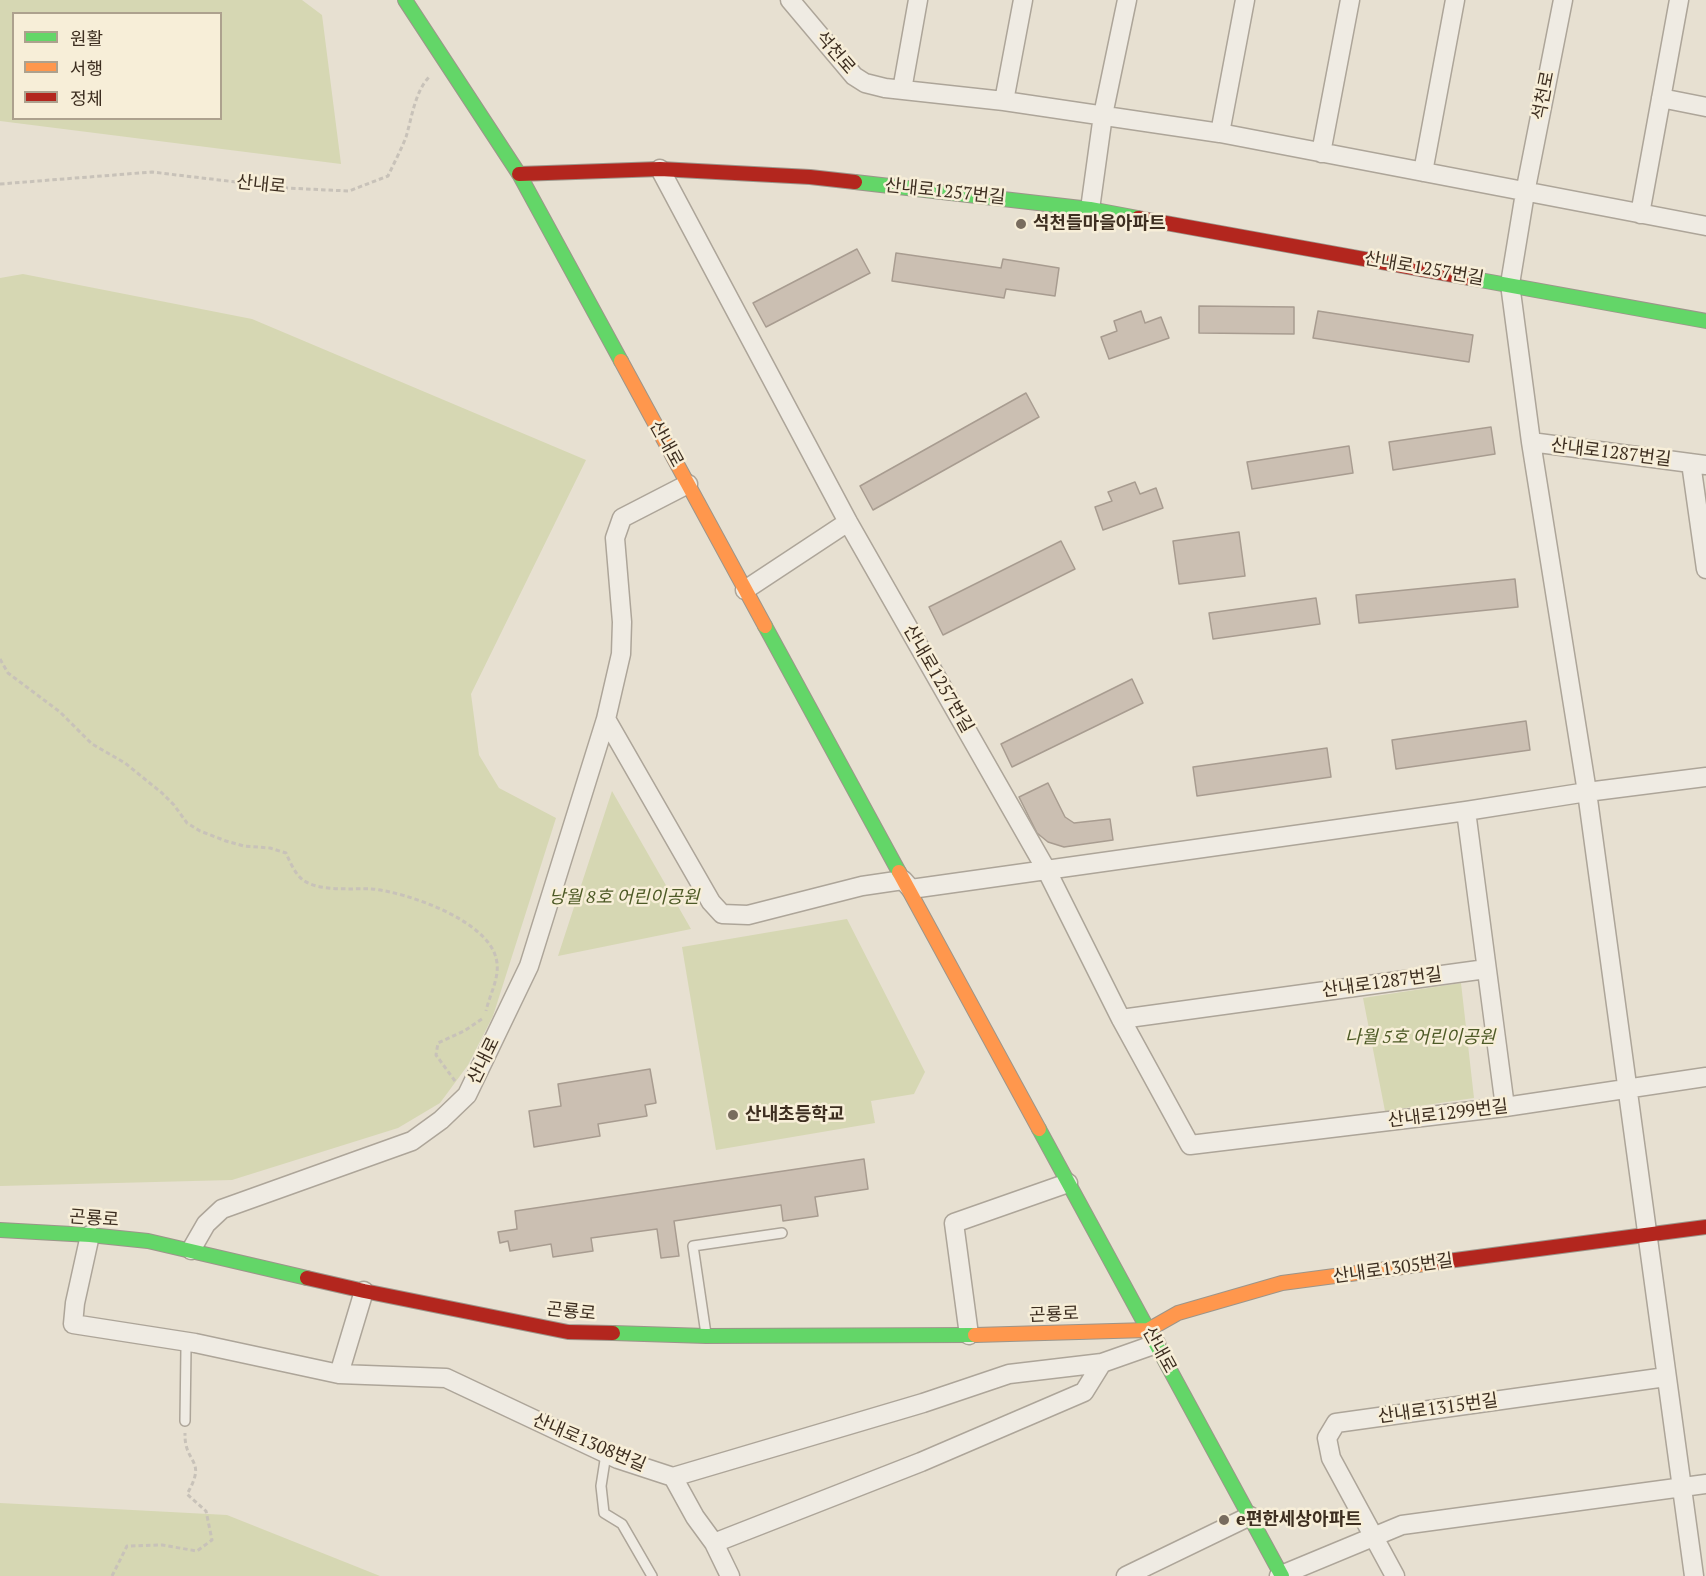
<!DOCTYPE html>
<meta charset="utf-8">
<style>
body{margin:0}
#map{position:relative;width:1706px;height:1576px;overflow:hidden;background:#e7e0d1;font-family:"PT Serif","Noto Sans KR",serif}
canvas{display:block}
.legend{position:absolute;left:12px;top:12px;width:210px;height:108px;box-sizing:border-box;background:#f7eed8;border:2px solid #ada18e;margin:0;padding:8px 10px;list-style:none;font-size:18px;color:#3d2e20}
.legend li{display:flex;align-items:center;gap:12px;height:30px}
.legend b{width:30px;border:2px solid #ada18e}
</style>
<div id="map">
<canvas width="1706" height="1576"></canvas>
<ul class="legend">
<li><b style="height:8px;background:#63d668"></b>원활</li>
<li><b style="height:8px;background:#ff974d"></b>서행</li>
<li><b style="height:8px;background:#b3261e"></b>정체</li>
</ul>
</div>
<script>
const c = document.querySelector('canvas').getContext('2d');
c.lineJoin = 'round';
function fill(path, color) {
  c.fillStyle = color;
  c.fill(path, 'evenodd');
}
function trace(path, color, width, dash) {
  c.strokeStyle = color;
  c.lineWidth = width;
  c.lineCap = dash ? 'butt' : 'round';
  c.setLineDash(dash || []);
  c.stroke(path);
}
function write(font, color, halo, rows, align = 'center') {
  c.font = font + ' "PT Serif","Noto Sans KR",serif';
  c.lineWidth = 5;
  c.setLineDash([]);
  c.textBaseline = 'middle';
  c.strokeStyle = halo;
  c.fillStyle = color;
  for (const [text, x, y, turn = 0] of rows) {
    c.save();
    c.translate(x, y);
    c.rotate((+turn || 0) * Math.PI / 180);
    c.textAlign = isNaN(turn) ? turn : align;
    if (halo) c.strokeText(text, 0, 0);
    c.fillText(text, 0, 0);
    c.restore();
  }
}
fill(new Path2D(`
 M0,0H302L322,15L341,164L0,121ZM14,14H220V118H14Z
 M23,274L252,319L586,460L471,694L479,755L499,788L556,818L493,1016L468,1065L440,1103L398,1128L232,1180L0,1186V278Z
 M612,791L691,929L558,956Z
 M847,919L925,1072L914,1094L871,1101L875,1123L716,1150L682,947Z
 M1461,983L1474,1098L1385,1111L1363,998Z
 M0,1503L227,1515L380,1576H0Z`), '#d6d7b3');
const building = new Path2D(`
 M857,249L870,273L766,327L753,303Z
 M896,253L1001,268L1003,259L1059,268L1055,296L1006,289L1004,298L892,281Z
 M1199,306L1294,307V334L1199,333Z
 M1141,311L1145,323L1161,317L1169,338L1109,359L1101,337L1117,331L1114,321Z
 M1318,311L1473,335L1469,362L1313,338Z
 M1026,393L1039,417L873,510L860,486Z
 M1491,427L1495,454L1393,470L1389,442Z
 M1349,446L1353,473L1252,489L1247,462Z
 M1135,482L1140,494L1156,488L1163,508L1103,530L1095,507L1112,501L1108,492Z
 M1239,532L1245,576L1179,584L1173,541Z
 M1061,541L1075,569L943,635L929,607Z
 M1515,579L1518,607L1359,623L1356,595Z
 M1316,598L1320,624L1213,639L1209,613Z
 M1132,679L1143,703L1012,767L1001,744Z
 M1526,721L1530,750L1396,769L1392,740Z
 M1327,748L1331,777L1197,796L1193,767Z
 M1048,783L1065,817L1074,823L1110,819L1113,840L1064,847L1048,842L1037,833L1019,797Z
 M650,1069L656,1103L645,1105L647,1116L598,1124L600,1136L534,1147L529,1111L561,1106L558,1084Z
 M864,1159L868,1189L815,1197L818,1216L783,1221L781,1205L674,1221L679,1256L661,1258L657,1229L591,1238L593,1251L553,1257L551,1244L510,1251L508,1241L500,1243L498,1232L517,1229L515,1211Z`);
fill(building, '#cbbfb2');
trace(building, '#a89c90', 1.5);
const lane = new Path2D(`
 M706,1334L693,1246L782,1233
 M183,1341L186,1348L185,1421
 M606,1454L601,1486L604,1513L622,1524L652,1576`);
const street = new Path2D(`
 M790,0L854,76L865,83L885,88L1004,101L1220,133L1706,226
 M1563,0L1525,193L1510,284L1531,442L1587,792L1694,1576
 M902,90L918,0
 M1661,98L1706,107
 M1004,101L1023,0
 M1220,133L1245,0
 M1321,153L1350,0
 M660,169L848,522L1047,871L1121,1019L1190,1145L1505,1107L1706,1077
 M1423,172L1455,0
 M1090,209L1103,115L1127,0
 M1640,214L1679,0
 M1531,442L1706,465
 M1691,463L1706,569
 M745,590L848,522
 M606,719L711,902L722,914L748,915L862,886L903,880L911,889L1466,811L1587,792L1706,777
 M1466,811L1505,1107
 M1121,1019L1486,969
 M90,1235L75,1303L73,1324L195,1343L339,1374L446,1378L618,1459L673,1477L923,1403L1009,1374L1102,1363L1156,1344
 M191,1250L206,1224L222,1209L412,1141L441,1120L467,1095L529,966L606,719L621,654L622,622L615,538L622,518L688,484
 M969,1335L954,1223L1068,1183
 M339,1374L364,1291
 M673,1477L695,1517L714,1543L730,1576
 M714,1543L921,1462L1084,1392L1102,1363
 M1126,1576L1250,1516
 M1279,1576L1402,1525L1706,1484
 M1395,1576L1331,1458L1327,1438L1336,1423L1666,1377`);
const fast = new Path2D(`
 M405,0L519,174L621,361
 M855,182L1090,209L1138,218
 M1469,278L1706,321
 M765,626L899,872
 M1039,1129L1282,1576
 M0,1230L90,1235L148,1241L307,1278
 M613,1333L706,1336L975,1335`);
const slow = new Path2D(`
 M621,361L765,626
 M899,872L1039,1129
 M975,1335L1148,1330L1178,1313L1282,1283L1425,1264`);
const jam = new Path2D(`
 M519,174L660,169L810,177L855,182
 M1138,218L1469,278
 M1425,1264L1706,1227
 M307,1278L364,1291L568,1332L613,1333`);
trace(lane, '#ada599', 12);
trace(street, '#ada599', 21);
trace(fast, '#9c958a', 16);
trace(slow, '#9c958a', 16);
trace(jam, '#9c958a', 16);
trace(new Path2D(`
 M0,184L152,172L286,188L349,191L388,176C394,163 401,150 406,137C412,117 415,91 430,76
 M0,659L8,673L60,712L92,744L125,763L162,793L174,805L187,823L200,831L226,841L244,846L270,848L286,853C290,862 295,874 303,880C319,892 353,888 372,889C406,892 487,920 496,958C501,976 490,993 486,1011
 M455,1081L436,1055L438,1043L464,1031L482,1019
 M112,1576L127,1546L162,1545L197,1551L212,1540L206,1511L187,1494C208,1458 184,1465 185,1433`), '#c8c2b9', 3, [4.5, 3]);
trace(lane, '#efebe3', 9);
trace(street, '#efebe3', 18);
trace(fast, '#63d668', 14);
trace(slow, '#ff974d', 14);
trace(jam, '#b3261e', 14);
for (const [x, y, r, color] of [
 [1021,224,6,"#786c5e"],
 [733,1115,6,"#786c5e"],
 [1224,1520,6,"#786c5e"]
]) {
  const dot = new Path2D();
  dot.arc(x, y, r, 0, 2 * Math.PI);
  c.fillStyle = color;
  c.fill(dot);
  trace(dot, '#f7eed8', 2);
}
write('18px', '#3d2e20', '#f7eed8', [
 ["석천로",835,53,49],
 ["석천로",1544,96,-79],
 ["산내로",261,185,6],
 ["산내로1257번길",945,192,6],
 ["산내로1257번길",1424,269,10],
 ["산내로",666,444,61],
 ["산내로1287번길",1611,453,7],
 ["산내로1257번길",938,679,60],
 ["산내로1287번길",1382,983,-8],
 ["산내로",484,1061,-64],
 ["산내로1299번길",1448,1114,-7],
 ["곤룡로",94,1219,4],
 ["산내로1305번길",1393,1269,-8],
 ["곤룡로",571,1312,6],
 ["곤룡로",1054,1315,-2],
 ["산내로",1159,1350,61],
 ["산내로1315번길",1438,1409,-8],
 ["산내로1308번길",589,1443,23]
]);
write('bold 18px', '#3d2e20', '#f7eed8', [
 ["석천들마을아파트",1033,224],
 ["산내초등학교",745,1115],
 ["e편한세상아파트",1236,1520]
], 'left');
write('italic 18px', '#4d5a26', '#f7eed8', [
 ["낭월 8호 어린이공원",624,898],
 ["나월 5호 어린이공원",1420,1038]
]);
</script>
